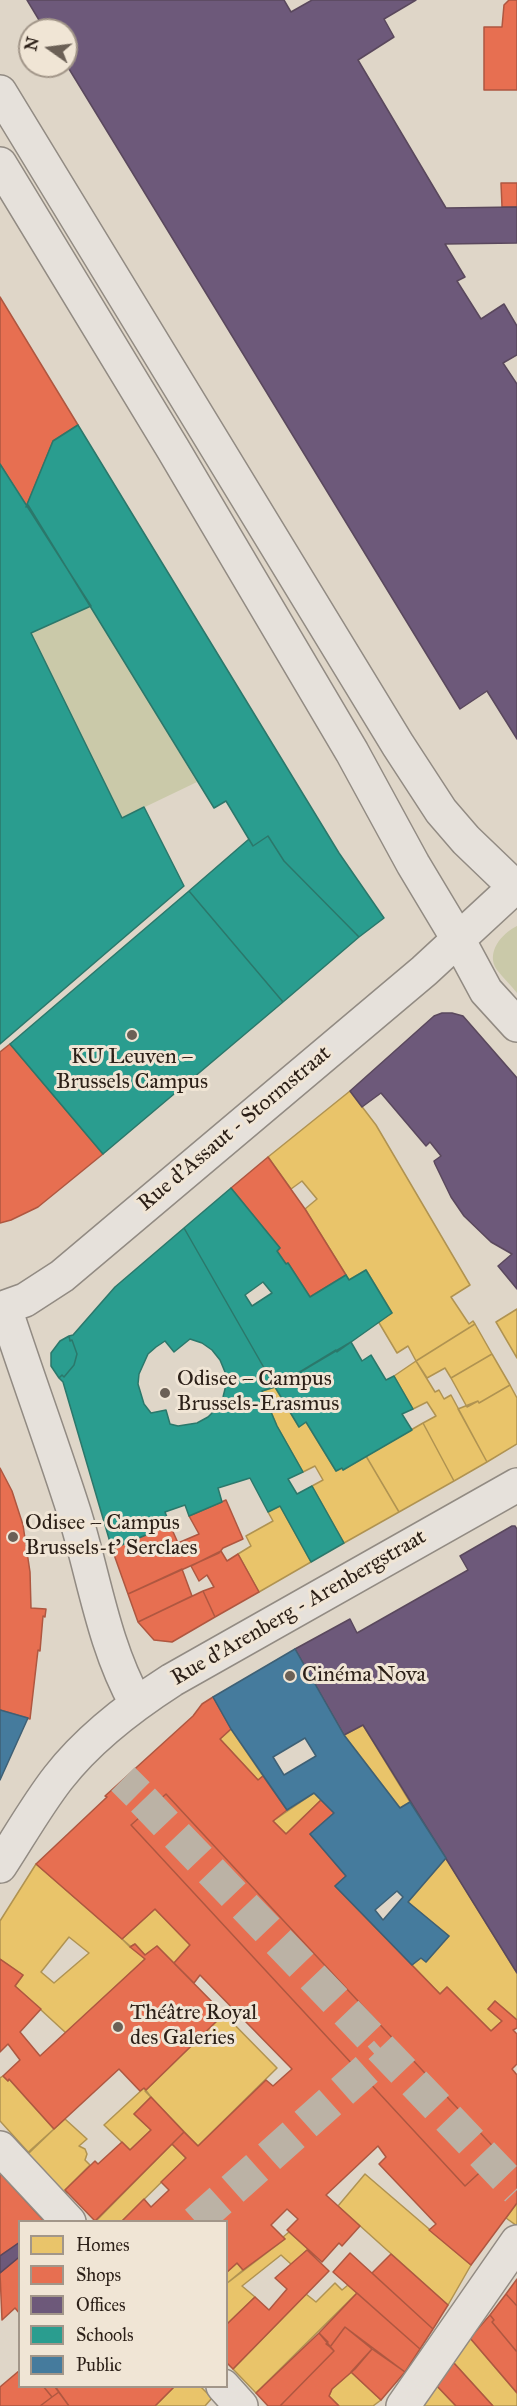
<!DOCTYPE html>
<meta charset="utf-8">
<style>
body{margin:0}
#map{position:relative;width:517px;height:2406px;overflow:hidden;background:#dfd6c8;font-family:"IM FELL Great Primer",serif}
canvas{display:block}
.legend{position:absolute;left:18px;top:2220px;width:210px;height:168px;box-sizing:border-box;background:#f0e5d5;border:2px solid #a29689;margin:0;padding:8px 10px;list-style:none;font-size:18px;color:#2c2018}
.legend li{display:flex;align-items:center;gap:12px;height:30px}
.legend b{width:30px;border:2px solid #a29689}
.north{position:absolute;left:18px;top:18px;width:60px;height:60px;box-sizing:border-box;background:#f0e5d5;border:2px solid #a29689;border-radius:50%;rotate:284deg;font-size:16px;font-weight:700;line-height:24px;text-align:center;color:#2c2018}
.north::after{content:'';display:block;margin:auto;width:21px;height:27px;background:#6b6056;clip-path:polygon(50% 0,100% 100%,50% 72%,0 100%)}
</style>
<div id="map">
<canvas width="517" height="2406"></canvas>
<ul class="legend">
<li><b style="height:16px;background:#e9c46a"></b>Homes</li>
<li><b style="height:16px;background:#e76f51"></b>Shops</li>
<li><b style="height:16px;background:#6d597a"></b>Offices</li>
<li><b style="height:16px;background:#2a9d8f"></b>Schools</li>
<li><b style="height:16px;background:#457b9d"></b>Public</li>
</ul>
<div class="north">N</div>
</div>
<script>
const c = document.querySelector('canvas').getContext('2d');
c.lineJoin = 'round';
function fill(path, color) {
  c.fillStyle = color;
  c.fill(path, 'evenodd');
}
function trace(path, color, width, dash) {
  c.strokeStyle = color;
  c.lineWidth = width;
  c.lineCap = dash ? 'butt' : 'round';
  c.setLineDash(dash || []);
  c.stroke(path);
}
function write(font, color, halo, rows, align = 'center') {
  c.font = font + ' "IM FELL Great Primer",serif';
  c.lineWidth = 6;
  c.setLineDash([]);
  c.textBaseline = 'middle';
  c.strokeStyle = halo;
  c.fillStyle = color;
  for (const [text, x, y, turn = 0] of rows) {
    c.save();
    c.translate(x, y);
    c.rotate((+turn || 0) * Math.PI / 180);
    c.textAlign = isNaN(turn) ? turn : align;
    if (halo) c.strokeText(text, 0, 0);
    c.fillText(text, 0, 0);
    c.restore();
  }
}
fill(new Path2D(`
 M91,606L197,782L122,818L31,633Z
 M517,926V993C511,985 503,978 497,970C485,953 502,933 517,926Z`), '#cac9a9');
const homes = new Path2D(`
 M350,1091L376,1125L470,1285L451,1297L469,1324L473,1321L475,1324L416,1361L408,1346L397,1353L378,1321L392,1313L366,1270L349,1280L305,1209L317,1199L302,1181L291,1189L268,1157Z
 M517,1309V1358L496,1322Z
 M475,1324L492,1354L451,1378L445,1368L427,1378L416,1361Z
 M492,1354L510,1385L479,1403L478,1401L467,1407L451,1378Z
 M416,1361L435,1392L439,1390L444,1399L451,1395L487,1462L454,1481L423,1423L436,1416L427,1402L413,1409L394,1376Z
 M510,1385L517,1398V1444L487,1462L458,1409L478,1401L479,1403Z
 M275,1387L299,1427L306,1422L336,1471L342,1468L343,1470L366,1456L399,1512L344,1543L312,1486L323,1480L315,1466L303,1472L277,1426L262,1391Z
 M423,1423L454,1481L399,1512L366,1456Z
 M280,1506L311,1562L259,1592L238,1554L251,1546L246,1536L273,1521L268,1512Z
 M363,1725L410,1802L400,1808L344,1735Z
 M231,1729L263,1776L258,1780L220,1739Z
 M314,1793L321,1800L286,1834L273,1821Z
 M446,1858L517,1973V2020L495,2001L488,2009L502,2021L491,2031L447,1987L440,1994L412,1965L421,1958L426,1962L449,1936L408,1902Z
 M36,1864L145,1959L66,2033L15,1986L23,1975L0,1959V1921ZM69,1937L89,1953L54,1983L41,1972Z
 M155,1909L190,1945L174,1963L157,1946L145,1955L135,1944L130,1947L122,1939Z
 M224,2014L277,2068L198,2146L145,2091Z
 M3,2076L8,2081L9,2079L54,2129L29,2153L0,2121V2078Z
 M144,2088L151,2097L134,2114L151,2130L130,2150L104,2125Z
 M65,2119L87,2139L79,2146L85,2149L87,2154L85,2160L90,2165L65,2190L67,2193L62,2198L24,2156Z
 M172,2144L186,2158L121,2222H95Z
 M365,2174L471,2265L448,2305L338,2206Z
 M517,2203V2226L506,2218Z
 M289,2232L308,2249L292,2265L281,2255L242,2286L255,2297L226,2325V2284L285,2239L283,2237Z
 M237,2263L243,2270L226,2284V2273Z
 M335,2283L342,2290L348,2285L357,2293L256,2393L233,2369L306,2294L316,2302Z
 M470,2338L517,2393V2406H493L453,2362Z
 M351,2372L381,2400L373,2406H339L329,2396L332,2389Z
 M436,2385L456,2406H421Z
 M175,2386H200L212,2398L205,2406H155Z`);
fill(homes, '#e9c46a');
trace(homes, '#b09351', 1.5);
const shops = new Path2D(`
 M509,0H517V90H484V27H502L504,5Z
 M501,183H517V207H502Z
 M0,297L78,425L53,441L26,507L0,464Z
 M10,1044L103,1154L38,1207L11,1220L0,1223V1052Z
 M268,1157L305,1209L346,1275L310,1297L288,1263L286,1264L277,1251L280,1248L231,1188Z
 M0,1468L12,1491L23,1525L30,1572L31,1608L46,1609L45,1617L43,1616L40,1651L38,1650L30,1719L0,1710Z
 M226,1500L243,1539L223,1548L219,1553L128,1594L112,1549L170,1525L178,1543L199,1534L189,1516Z
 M221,1551L227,1561L238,1554L259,1592L215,1617L203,1591L214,1587L207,1575L199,1581L191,1566Z
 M182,1569L192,1596L138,1622L128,1594Z
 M203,1591L215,1617L172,1642L154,1640L138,1622Z
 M213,1697L231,1729L220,1739L258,1780L263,1776L287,1810L273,1821L286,1834L321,1800L334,1813L310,1834L346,1876L335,1886L440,1994L447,1987L491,2031L502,2021L488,2009L495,2001L517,2020V2028L513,2030L517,2034V2064L512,2069L517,2075V2203L471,2265L429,2230L436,2224L379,2164L386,2157L378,2146L326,2195L360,2226L342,2246L339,2243L322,2262L287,2230L298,2219L287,2209L271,2225L285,2239L243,2270L237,2263L226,2273V2222H121L144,2199L151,2207L169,2190L161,2182L186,2158L172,2144L184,2132L198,2146L266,2080L273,2086L292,2069L200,1975L194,1983L174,1963L190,1945L155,1909L122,1939L36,1864L107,1797L105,1796L193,1716L202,1704ZM166,1794L500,2154L465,2186L131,1825Z
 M166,1794L500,2154L465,2186L131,1825Z
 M135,1944L145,1955L157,1946L224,2014L146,2090L144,2088L140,2091L119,2069L54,2129L9,2079L8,2081L3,2076L20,2060L8,2044L0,2052V1959L23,1975L15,1986L41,2009L20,2032L40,2056L145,1959L130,1947Z
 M151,2097L184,2132L95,2221L65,2190L95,2161L98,2164L122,2142L130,2150L151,2130L134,2114Z
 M0,2173L44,2221L20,2222V2242L0,2256Z
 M307,2250L329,2271L233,2369L226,2362V2325L255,2297L269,2310L287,2289L275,2278Z
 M350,2253L433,2329L420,2349L333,2272Z
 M391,2254L448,2305L433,2329L372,2273Z
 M18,2258L20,2260V2314L15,2308L2,2320L0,2273Z
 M517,2279V2306L506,2294Z
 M357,2293L420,2349L405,2372L345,2327L330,2347L326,2344L328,2342L319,2333Z
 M506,2294L517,2306V2352L492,2322L494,2320L490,2315Z
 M490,2315L494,2320L492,2322L517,2352V2393L470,2338Z
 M345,2327L372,2349L355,2369L332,2389L329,2396L339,2406H280L334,2351L330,2347Z
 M319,2333L334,2351L280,2406H268L256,2393Z
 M372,2349L405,2372L381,2400L351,2372Z
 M453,2362L493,2406H456L436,2385Z
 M20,2370V2386H43L52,2397L40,2406H0V2387Z
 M43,2386H55L59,2392L52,2397Z
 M175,2386L155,2406H69L55,2387Z
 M59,2392L69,2406H40L52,2397Z`);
fill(shops, '#e76f51');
trace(shops, '#af5740', 1.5);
const offices = new Path2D(`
 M27,0H284L291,12L312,0H416L384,19L394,37L358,60L446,208L517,207V243L445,244L465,277L457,281L481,319L504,304L517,326V355L503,363L517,384V739L487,691L460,709L66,64V30H45Z
 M442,1013H452L463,1016L517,1078V1289L498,1266L512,1254L491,1242L464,1216L451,1197L435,1164L434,1161L441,1156L430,1142L426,1146L381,1093L362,1107L350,1091L434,1016Z
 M512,1526H515L517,1529V1973L363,1725L344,1735L295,1649L350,1619L357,1633L468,1570L460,1556Z
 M20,2242V2260L18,2258L0,2273V2256Z`);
fill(offices, '#6d597a');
trace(offices, '#5a485d', 1.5);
const schools = new Path2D(`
 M78,425L339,853L384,918L359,937L284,861L268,836L253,846L226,801L214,808L28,505L26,507L53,441Z
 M0,464L91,606L31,633L122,818L144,807L184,886L0,1044Z
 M268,836L284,861L359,937L283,1002L189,891L249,839L253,846Z
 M189,891L283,1002L103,1154L10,1044Z
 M231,1188L280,1248L277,1251L286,1264L288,1263L310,1297L346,1275L349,1280L366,1270L392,1313L337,1352L336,1350L275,1387L184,1228ZM263,1282L272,1293L252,1306L245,1295Z
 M184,1228L275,1387L262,1391L277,1426L303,1472L288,1479L297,1494L312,1486L344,1543L311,1562L280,1506L268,1512L250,1478L218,1488L222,1502L189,1516L185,1505L165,1512L170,1525L112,1549L63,1382L59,1378L62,1375L64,1377L74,1365L77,1354L72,1340L70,1341L69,1336L73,1335L115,1287ZM190,1339L202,1343L212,1350L220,1360L225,1372L226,1385L223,1397L217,1408L208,1417L197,1423L178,1426L170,1424L166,1410L151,1413L144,1404L138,1384L139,1374L148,1354L156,1347L165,1341L174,1352Z
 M69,1336L70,1341L72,1340L77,1354L74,1365L64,1377L62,1375L59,1378L51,1366V1353L60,1341Z
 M351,1342L362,1361L371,1355L386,1380L394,1376L413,1409L402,1414L412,1430L343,1470L342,1468L336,1471L306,1422L299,1427L275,1387Z`);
fill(schools, '#2a9d8f');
trace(schools, '#2b786b', 1.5);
const public = new Path2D(`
 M295,1649L344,1735L400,1808L410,1802L446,1858L408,1902L449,1936L426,1962L421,1958L412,1965L335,1886L346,1876L310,1834L334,1813L314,1793L287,1810L231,1729L213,1697ZM305,1738L316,1756L284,1775L273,1757ZM397,1891L403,1897L383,1920L375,1910Z
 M0,1710L28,1718L0,1780Z`);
fill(public, '#457b9d');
trace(public, '#3e6075', 1.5);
trace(new Path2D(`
 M123,1779L138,1794
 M143,1800L517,2190
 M196,2222L385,2053`), '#bbb2a5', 33, [33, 16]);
const minor = new Path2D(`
 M0,92L398,745L441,811L466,840L517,889
 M0,164L173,449L352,752L413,864L458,939L486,991L517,1025
 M5,1308C27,1376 52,1443 74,1512C94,1576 103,1644 136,1703
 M0,1309L25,1300L62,1276L424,971L517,885
 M0,1866C19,1837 37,1805 58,1778C89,1738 130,1707 172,1680L517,1485
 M0,2148L69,2222
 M223,2386L241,2406
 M403,2406L517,2242`);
trace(minor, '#928b83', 36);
trace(minor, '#e6e1db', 33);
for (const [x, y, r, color] of [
 [132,1035,6,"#6b6056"],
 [165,1393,6,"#6b6056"],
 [13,1537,6,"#6b6056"],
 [290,1676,6,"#6b6056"],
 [118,2027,6,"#6b6056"]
]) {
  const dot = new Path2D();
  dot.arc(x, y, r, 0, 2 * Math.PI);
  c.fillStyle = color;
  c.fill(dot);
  trace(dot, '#f0e5d5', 2);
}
write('22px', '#2c2018', '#f0e5d5', [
 ["KU Leuven –",132,1058,"center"],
 ["Brussels Campus",132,1083,"center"],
 ["Odisee – Campus",177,1380],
 ["Brussels-Erasmus",177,1405],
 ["Odisee – Campus",25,1524],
 ["Brussels-t' Serclaes",25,1549],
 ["Cinéma Nova",302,1676],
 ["Théâtre Royal",130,2014],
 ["des Galeries",130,2039]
], 'left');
write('22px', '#2c2018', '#f0e5d5', [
 ["Rue d'Assaut - Stormstraat",235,1129,-40],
 ["Rue d'Arenberg - Arenbergstraat",299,1608,-30]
]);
</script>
